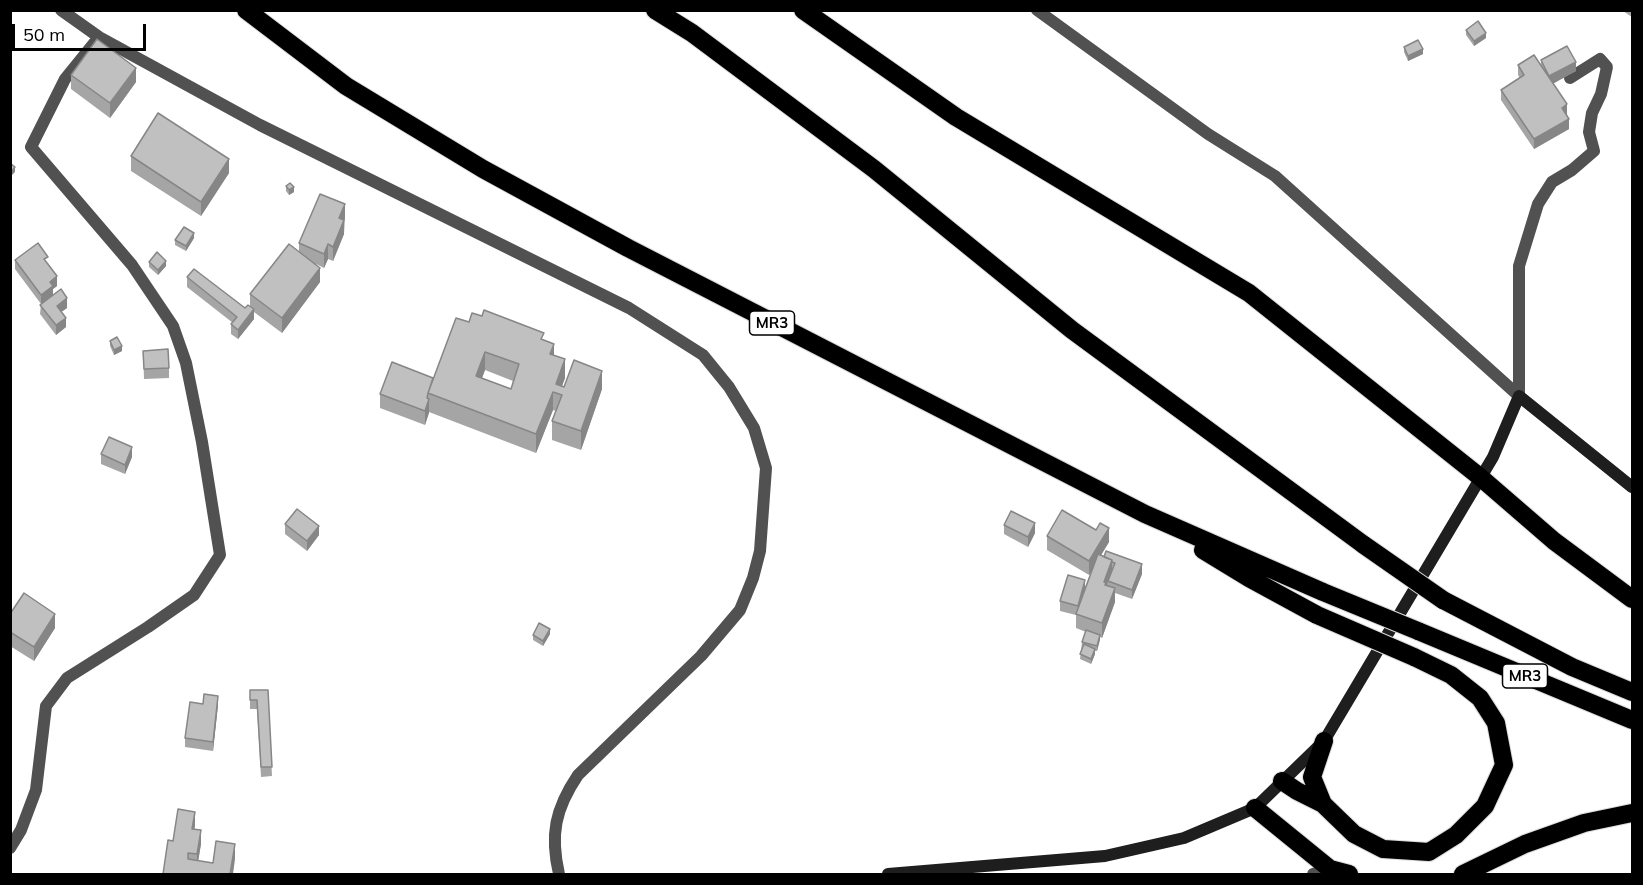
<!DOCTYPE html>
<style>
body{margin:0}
#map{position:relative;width:1643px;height:885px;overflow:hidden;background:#fff;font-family:Mulish,sans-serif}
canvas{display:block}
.frame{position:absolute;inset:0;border:12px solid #000;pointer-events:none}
.scale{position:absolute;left:12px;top:24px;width:134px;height:27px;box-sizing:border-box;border:3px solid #000;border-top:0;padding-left:8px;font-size:18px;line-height:21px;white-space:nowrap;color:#000;-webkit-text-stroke:4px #fff;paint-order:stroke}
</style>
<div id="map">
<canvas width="1643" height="885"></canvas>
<div class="frame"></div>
<div class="scale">50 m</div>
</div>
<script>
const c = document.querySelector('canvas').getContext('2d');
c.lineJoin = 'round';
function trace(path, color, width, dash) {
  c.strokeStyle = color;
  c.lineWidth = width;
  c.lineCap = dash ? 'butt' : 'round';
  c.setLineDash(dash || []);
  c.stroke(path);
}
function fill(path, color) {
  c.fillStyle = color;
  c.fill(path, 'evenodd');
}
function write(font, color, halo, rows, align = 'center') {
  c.font = font + ' Mulish,sans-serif';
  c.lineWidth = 4.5;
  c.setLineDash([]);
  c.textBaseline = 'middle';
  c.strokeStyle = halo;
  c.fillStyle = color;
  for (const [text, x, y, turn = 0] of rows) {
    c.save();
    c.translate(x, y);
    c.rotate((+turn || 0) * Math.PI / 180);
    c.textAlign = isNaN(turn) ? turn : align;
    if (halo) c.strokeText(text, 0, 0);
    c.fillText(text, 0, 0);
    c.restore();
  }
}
const highway = new Path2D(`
 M246,10L346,86L483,169L628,248L1145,514L1323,592
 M655,10L692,33L874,169L1072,330L1364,545
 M803,10L956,117L1249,293L1480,477L1554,541L1632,599
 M1203,550L1249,578L1317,615
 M1443,600L1572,667L1632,692
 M1418,631L1632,720
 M1324,741L1312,777L1323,804L1354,834L1383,849L1429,852L1456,835L1485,806L1504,765L1496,723L1480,698L1451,675L1414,657
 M1282,781L1297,791L1323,804
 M1255,808L1330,869L1349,874
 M1463,874L1525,844L1584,823L1632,813`);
trace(highway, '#dbdbdb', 20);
trace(new Path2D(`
 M61,10L99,37L260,125L629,308L703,355L729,387L754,428L766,468L760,551L753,578L740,610L701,656L578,775C555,809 550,835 559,874
 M1037,10L1208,134L1275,176L1519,396
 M1519,396V266L1538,204L1552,182L1572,170L1594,151L1589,132L1592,113L1601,94L1607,67L1600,59L1570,78
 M10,848L21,830L36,790L46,706L67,678L148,627L194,595L220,555L202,442L186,363L173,326L132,265L31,147L65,79L99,37
 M1313,874L1330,869`), '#515151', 12);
trace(new Path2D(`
 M888,874L1105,856L1184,838L1255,808L1324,741L1493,457L1519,396L1632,487`), '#1e1e1e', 12);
trace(highway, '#000', 18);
const highwayBridge = new Path2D(`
 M1364,545L1443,600
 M1323,592L1418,631
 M1317,615L1414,657`);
trace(highwayBridge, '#dbdbdb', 20, []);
trace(highwayBridge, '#000', 18);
fill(new Path2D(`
 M1632,10V17L1623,11Z
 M1466,30L1486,38L1474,46L1466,35Z
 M1404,47L1423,54L1408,61L1404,52Z
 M1541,60L1576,71L1553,83L1567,114L1569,129L1534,149L1501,100V90L1520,78L1518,75V65H1541Z
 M71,75L136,82L110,118L71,89Z
 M131,156L229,173L201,216L131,171Z
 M286,186L294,192L289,195L286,191Z
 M345,218L344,234L333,261L328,259L324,268L316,264L320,282L282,333L254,312V319L238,339L231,334V324L233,323L187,287V277L245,308L250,306V294L299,251V243Z
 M194,238L186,251L175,245V240Z
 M15,260L48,263L57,286L53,289V295L67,308L61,312L66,327L56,335L40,314L41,304L15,269Z
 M149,262L166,266L158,275L149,267Z
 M469,322L544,340L554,355L565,378L562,386L564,387L602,389L581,450L552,440V421L556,411L553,410L536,453L429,412L425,425L380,408V394L433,378ZM485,370L513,381L511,389L482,378Z
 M110,341L122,351L114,355L110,346Z
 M143,351L169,368V378L144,379Z
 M101,454L132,457L125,474L101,464Z
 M285,524L319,535L307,551L285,534Z
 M1004,525L1035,533L1028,547L1004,534Z
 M1047,536L1109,542L1101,555L1142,574L1132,599L1115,593V602L1102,638L1100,637L1097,651H1095V654L1091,664L1080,659L1082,642L1086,632L1076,628V615L1060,611V601L1085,587L1091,572L1089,575L1047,550Z
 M10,614L55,628L34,661L10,646Z
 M550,634L543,646L533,640V635Z
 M250,690H268L272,776L261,777L257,709H250Z
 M218,705L213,751L185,747V738Z
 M195,826L194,829L201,844L198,861L213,863L235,859L163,874L173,841Z`), '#a5a5a5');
fill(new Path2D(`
 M1486,33V38L1474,46V41Z
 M1423,49V54L1408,61V56Z
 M1576,62V71L1549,86V76Z
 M136,68V82L110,118V103Z
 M1567,104V114L1562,117V108Z
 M1569,119V129L1534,149V139Z
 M229,159V173L201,216V202Z
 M15,167V172L10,177V173Z
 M294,187V192L289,195V190Z
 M345,204V218L339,232V218Z
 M344,220V234L333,261V247Z
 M194,233V238L186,251V246Z
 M328,244V259L324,268V254Z
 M166,261V266L158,275V270Z
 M320,268V282L282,333V318Z
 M57,276V286L53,289V296L41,305V295L50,282Z
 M67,298V308L57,315V306Z
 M254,309V319L238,339V330Z
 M66,318V327L56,335V325Z
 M554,344V362L550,354Z
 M122,346V351L114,355V350Z
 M485,352V370L476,394V376Z
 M565,359V378L559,394L556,384Z
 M602,371V389L581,450V431Z
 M553,392V410L536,453V434Z
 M428,396V403L429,399V413L425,425V411Z
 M132,447V457L125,474V465Z
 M1035,523V533L1028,547V537Z
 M319,526V535L307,551V541Z
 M1109,528V542L1089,575V561Z
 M1112,560V574L1108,581L1106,589L1104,582Z
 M1142,564V574L1132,599V590Z
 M1085,580V589L1078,616V606Z
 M1115,588V602L1102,638V623Z
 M55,614V628L34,661V647Z
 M550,629V634L543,646V641Z
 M1100,635V640L1097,651V646Z
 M1095,649V654L1091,664V659Z
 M218,696V705L213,751V742Z
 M195,812V826L192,843V829Z
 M201,830V844L197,868V854Z
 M235,844V859L233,874H230Z`), '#868686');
const building = new Path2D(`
 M1478,21L1486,33L1474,41L1466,30Z
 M97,39L136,68L110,103L71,75Z
 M1418,40L1423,49L1408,56L1404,47Z
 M1567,46L1576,62L1549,76L1541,60Z
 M1534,55L1567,104L1562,108L1569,119L1534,139L1501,90L1524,75L1518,65Z
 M158,113L229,159L201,202L131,156Z
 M10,163L15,167L10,173Z
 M290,183L294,187L289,190L286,186Z
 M320,194L345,204L339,218L344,220L333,247L328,244L324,254L299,243Z
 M184,227L194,233L186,246L175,240Z
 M38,243L48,257L44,259L57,276L50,282L53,286L41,295L15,260Z
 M289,244L320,268L282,318L250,294Z
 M157,252L166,261L158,270L149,262Z
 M194,269L245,308L248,305L254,309L238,330L231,324L237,317L187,277Z
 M61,289L67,298L57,306L66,318L56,325L40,305Z
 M484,310L544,333L541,339L554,344L550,354L565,359L556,384L564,387L574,360L602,371L581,431L552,421L562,395L553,392L536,434L428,393L456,318L469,322L472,313L482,316ZM485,352L519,364L511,389L476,376Z
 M117,337L122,346L114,350L110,341Z
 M168,349L169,368L144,369L143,351Z
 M392,362L433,378L428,393L427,398L429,399L425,411L380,394Z
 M109,437L132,447L125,465L101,454Z
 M297,509L319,526L307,541L285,524Z
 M1062,510L1096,530L1100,523L1109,528L1089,561L1047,536Z
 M1011,511L1035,523L1028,537L1004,525Z
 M1106,551L1142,564L1132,590L1108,581L1115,563L1112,562V560L1104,557Z
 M1098,554L1112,560L1104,582L1106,583L1105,585L1115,588L1102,623L1076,614Z
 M1068,575L1085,580L1078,606L1060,601Z
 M24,593L55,614L34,647L10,632V614Z
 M539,623L550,629L543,641L533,635Z
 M1086,630L1100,635L1097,646L1082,642Z
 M1084,644L1095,649L1091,659L1080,654Z
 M250,690H268L272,767H261L257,700H250Z
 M204,694L218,696L213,742L185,738L190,702L203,704Z
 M178,809L195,812L192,829L201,830L197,854L188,853V859L213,863L216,841L235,844L230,874H163L168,840L173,841Z`);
fill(building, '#c0c0c0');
trace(building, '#868686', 1.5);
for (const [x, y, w] of [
 [772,323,45],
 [1525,676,45]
]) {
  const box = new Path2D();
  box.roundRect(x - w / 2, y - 12, w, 24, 4.5);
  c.fillStyle = '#fff';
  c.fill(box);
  trace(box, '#000', 1.5);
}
write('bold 15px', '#000', null, [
 ["MR3",772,323],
 ["MR3",1525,676]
]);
</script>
